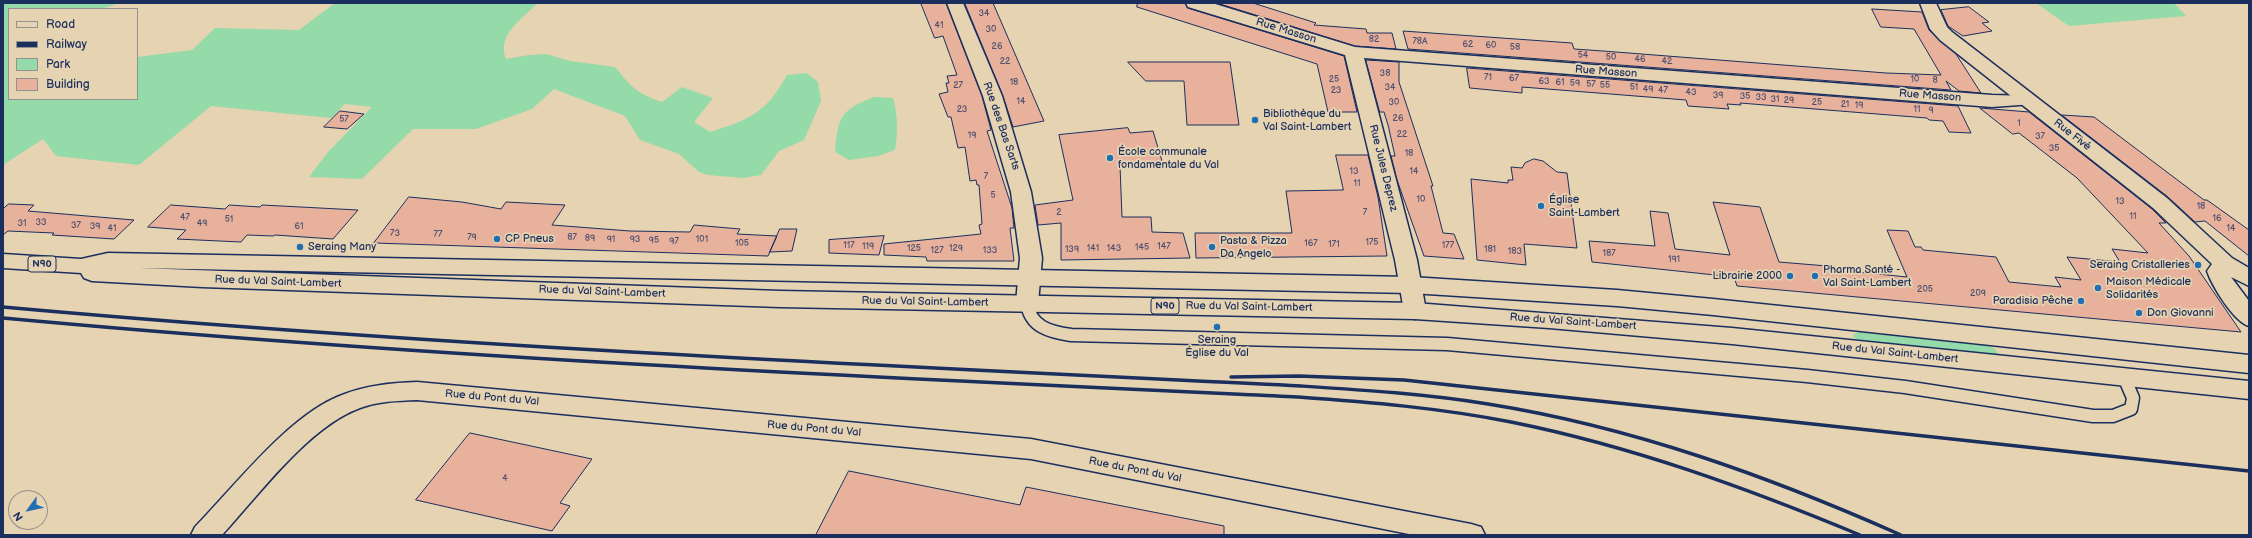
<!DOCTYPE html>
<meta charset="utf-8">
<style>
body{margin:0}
#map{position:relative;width:2252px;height:538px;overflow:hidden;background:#e6d3b1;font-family:"Balsamiq Sans",sans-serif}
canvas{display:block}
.frame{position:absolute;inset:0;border:4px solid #1b2f5e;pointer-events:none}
.legend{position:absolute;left:8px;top:8px;width:130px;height:92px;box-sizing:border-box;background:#e6d3b1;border:1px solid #959190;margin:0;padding:5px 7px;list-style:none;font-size:12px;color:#1b2f5e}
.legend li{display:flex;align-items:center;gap:8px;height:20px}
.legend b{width:20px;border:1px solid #959190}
.north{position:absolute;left:8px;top:490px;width:40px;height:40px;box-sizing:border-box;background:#e6d3b1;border:1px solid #959190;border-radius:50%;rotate:237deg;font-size:11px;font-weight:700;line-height:16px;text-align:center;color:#1b2f5e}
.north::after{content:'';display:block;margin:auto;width:14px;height:18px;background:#1f6fb2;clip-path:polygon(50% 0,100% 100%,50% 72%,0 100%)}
</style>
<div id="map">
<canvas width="2252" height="538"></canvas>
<div class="frame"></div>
<ul class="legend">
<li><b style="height:5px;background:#e6d3b1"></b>Road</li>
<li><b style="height:5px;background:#1b2f5e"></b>Railway</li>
<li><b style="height:11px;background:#94dba9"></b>Park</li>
<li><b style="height:11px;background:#e7b19c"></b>Building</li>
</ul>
<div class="north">N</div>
</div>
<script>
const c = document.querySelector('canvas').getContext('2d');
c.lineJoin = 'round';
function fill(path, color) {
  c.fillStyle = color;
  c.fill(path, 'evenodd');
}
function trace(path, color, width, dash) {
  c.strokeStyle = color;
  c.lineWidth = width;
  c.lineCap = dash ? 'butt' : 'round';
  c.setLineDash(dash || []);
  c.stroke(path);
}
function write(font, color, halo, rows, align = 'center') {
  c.font = font + ' "Balsamiq Sans",sans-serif';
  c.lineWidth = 3.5;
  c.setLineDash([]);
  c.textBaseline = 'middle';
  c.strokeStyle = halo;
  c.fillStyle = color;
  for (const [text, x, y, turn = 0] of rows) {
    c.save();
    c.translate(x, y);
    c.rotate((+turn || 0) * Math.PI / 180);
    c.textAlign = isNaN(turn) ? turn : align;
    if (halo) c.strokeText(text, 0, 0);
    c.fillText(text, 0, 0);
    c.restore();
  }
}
fill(new Path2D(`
 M3,3H118C99,15 34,9 9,9V99H137V57L192,50L215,28L299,30L335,3H538C523,18 496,35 506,59L529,55L546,54L570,61L615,67C631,87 638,94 662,102L682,87L713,98L694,122L710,132C749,120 767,112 787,75L807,73L818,82L821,101L804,140L779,151L761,175L743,178L708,175L699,172L679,154L640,140L625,116L554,89L532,109L476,129H413L362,179L309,177L328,152L372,107L345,104L331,118L211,106L139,165L56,156L43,139L3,165Z
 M2036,3H2174L2186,16L2069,26Z
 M874,97L893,98C898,116 898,132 895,150L878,156L849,160L835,152C838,117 840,110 874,97Z
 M1859,332L1987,346L1994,348L1998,353L1993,356L1860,342L1853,337L1854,334Z`), '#94dba9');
const building = new Path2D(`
 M921,3H946L982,96L991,130L987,131L1012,208L1014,228H1010L1014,261H927L926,257L884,255V244L981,234L979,225L982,224L979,185H977L976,180L970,181L965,147L958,148L951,117H948L939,94L948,92L946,83H949L947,76L957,75L943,36L935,38Z
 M965,3H993L1044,121L1013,127L1003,96Z
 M1138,3H1185L1188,8L1344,56L1357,112H1328L1317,64L1137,7Z
 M1217,3H1253L1316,23L1314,25L1366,29L1367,33H1392L1396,49L1355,46Z
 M1969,7L1989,22L1982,23L1992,31L1963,36L1948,26L1941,10Z
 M1872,9L1922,12L1929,30L1956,54L1981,93L1959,91L1946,81L1951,90L1408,49L1403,31L1572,43L1574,49L1603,51L1886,73L1941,75L1914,29L1881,27Z
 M1366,60L1399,62V82L1433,186H1431L1443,233L1454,234L1464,259L1424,256L1397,180L1391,156H1395L1388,125L1384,112H1380Z
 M1128,62H1230L1239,125H1187L1184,81H1146Z
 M1467,68L1958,106L1971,133L1949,132L1943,121L1929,120L1927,118L1740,103L1741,105L1727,104L1729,109L1688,106L1686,100L1522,87V93L1470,88Z
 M1980,108L2029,112L2152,209L2166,223H2159L2189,256L2241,332L1737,286L1734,277L1592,262L1589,241L1655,246L1650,211L1668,213L1675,249L1730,255L1713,202L1760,207L1779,262L1827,266L1828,269L1907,277L1887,230L1908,231L1915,247H1921L1923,250L1996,257L2009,282L2061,287L2055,277L2081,280L2067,257L2120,262L2112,249L2148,253L2077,178L2019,133L2013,134Z
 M340,111L364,114L347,129L324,127Z
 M2062,115L2094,117L2204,200H2207L2249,230V256L2205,221L2195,222L2168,197Z
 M1128,128L1130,133L1153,131L1162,161L1120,166L1122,217H1151L1152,232L1183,233L1190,258L1061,260V223L1038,225L1035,205L1073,200L1059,135Z
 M1336,155H1368L1378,197L1387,256L1196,258L1195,233H1292L1286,191L1343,190Z
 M1534,159L1543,161L1557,172L1567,173L1577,248L1524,244L1526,265L1477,260L1471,179L1508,183V180H1513L1511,167L1522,168L1525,163Z
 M409,197L462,202L501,209L506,202L565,205L552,225L630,231L690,232L694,225L740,229L737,234L777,236L768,256L374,243Z
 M9,204L34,205L28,211L134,220L114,239L52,235L54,233L8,231L3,235V209Z
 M171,205L225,209L229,205L260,207L262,205L358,210L333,239L275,235L273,236L247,235L241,242L177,239L186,230L148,227Z
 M780,229H797L792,251L770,252Z
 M884,236L879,255L829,253V240Z
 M470,433L592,459L560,503L570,506L552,531L416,500Z
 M849,471L1020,505L1026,487L1224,526V535H816Z`);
fill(building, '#e7b19c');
trace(building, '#1b2f5e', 1);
const service = new Path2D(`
 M1027,303C1030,327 1050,332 1071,335L1447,344L1807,376L1905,387L2093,416H2113L2131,409L2133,398L2124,377`);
const minor = new Path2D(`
 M947,3H963L1002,96L1031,192L1042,258L1038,303L1035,309L1027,311L1019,309L1016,303L1020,258L1011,192L983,96Z
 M1186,3H1212L1355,47L1992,95L2033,96L2035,100L2033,104L1992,107L1364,58L1417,260L1426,311L1423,317L1415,319L1407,317L1404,311L1395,260L1345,55L1188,7Z
 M417,382L1031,439L1471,524L1481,527L1485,535H1414L1031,459L417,400C398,401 378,401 360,408C308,427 259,495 222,535H191L195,527C235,486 290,414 342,395C367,385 391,383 417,382Z`);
const tertiary = new Path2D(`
 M1920,3H1936L1947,27L1952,32L2167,198L2232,258L2249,268V286L2231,277L2249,301V326C2234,322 2212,286 2207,271L2212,264L2153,208L1940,40L1930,29Z`);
const primary = new Path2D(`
 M108,253L1411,277L1617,290L1713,299L2249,355V373L1713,315L1617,306L1411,293L139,268L780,291L1415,303L1732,328L2249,381V399L1732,344L1549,328L1415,319L780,307L202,287L92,281L84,278L81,273L3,268V254L81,259Z`);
trace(service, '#1b2f5e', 15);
trace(minor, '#1b2f5e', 3);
trace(tertiary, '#1b2f5e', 3);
trace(primary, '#1b2f5e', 3);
trace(service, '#e6d3b1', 12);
fill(minor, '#e6d3b1');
fill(tertiary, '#e6d3b1');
fill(primary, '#e6d3b1');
trace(new Path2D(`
 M3,307C435,346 868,365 1301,386C1363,390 1426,394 1488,404C1632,427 1768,476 1901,535
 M3,318C434,358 866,377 1298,397C1369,402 1440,408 1511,422C1631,446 1747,488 1860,535
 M1231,377L1299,376L1404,380L2249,471`), '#1b2f5e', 3.5);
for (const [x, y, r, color] of [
 [1255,120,4,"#1f6fb2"],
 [1110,158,4,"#1f6fb2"],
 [1541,206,4,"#1f6fb2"],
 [497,239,4,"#1f6fb2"],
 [300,247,4,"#1f6fb2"],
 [1212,247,4,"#1f6fb2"],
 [2198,265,4,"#1f6fb2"],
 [1790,276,4,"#1f6fb2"],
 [1815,276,4,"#1f6fb2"],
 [2098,288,4,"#1f6fb2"],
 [2081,301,4,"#1f6fb2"],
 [2139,313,4,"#1f6fb2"],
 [1217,327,4,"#1f6fb2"]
]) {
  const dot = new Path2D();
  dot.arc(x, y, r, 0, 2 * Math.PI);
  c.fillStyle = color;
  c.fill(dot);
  trace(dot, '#e6d3b1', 1.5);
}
write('9px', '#4e506e', null, [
 ["34",984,14],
 ["41",939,26],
 ["30",991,30],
 ["82",1374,40],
 ["78A",1420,42],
 ["62",1468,45],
 ["60",1491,46],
 ["26",997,47],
 ["58",1515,48],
 ["54",1583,56],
 ["50",1611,58],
 ["46",1640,60],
 ["22",1005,62],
 ["42",1667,62],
 ["38",1385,74],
 ["71",1488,78],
 ["67",1514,79],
 ["25",1334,80],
 ["10",1915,80],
 ["8",1935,81],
 ["63",1544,82],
 ["18",1014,83],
 ["61",1560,83],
 ["59",1575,84],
 ["57",1591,85],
 ["27",958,86],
 ["55",1605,86],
 ["34",1390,88],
 ["51",1634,88],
 ["49",1648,90],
 ["23",1336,91],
 ["47",1663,91],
 ["43",1691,93],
 ["39",1718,96],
 ["35",1745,97],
 ["33",1761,98],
 ["31",1775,100],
 ["29",1789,101],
 ["14",1021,102],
 ["30",1394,103],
 ["25",1817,103],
 ["21",1845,105],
 ["19",1859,106],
 ["23",962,110],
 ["11",1917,110],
 ["9",1931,111],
 ["26",1398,119],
 ["57",344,120],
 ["1",2019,124],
 ["22",1402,135],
 ["19",972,136],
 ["37",2040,137],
 ["35",2054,149],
 ["18",1409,154],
 ["13",1354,172],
 ["14",1414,172],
 ["7",986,177],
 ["11",1357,184],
 ["5",993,196],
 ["10",1421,200],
 ["13",2120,202],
 ["18",2201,207],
 ["2",1059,213],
 ["7",1365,213],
 ["11",2133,217],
 ["47",185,218],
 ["16",2217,219],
 ["51",229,220],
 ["33",41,223],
 ["31",22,224],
 ["49",202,224],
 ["37",76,226],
 ["39",95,227],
 ["61",299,227],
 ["41",112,229],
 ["14",2231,229],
 ["73",395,234],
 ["77",438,235],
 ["79",472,238],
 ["87",572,238],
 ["89",590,239],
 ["91",611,240],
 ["93",635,240],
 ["101",702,240],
 ["95",654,241],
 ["97",674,242],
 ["175",1372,243],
 ["105",742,244],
 ["167",1311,244],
 ["171",1334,245],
 ["117",849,246],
 ["177",1448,246],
 ["119",868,247],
 ["147",1164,247],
 ["145",1142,248],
 ["125",914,249],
 ["129",956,249],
 ["141",1093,249],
 ["143",1114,249],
 ["139",1072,250],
 ["181",1490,250],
 ["127",937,251],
 ["133",990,251],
 ["183",1515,252],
 ["187",1609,254],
 ["191",1674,260],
 ["205",1925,290],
 ["209",1978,294],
 ["4",505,479]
]);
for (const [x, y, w] of [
 [42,264,28],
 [1165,306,28]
]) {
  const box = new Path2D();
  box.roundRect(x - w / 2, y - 8, w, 16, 3);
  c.fillStyle = '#e6d3b1';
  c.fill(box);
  trace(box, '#1b2f5e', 1);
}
write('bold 10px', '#1b2f5e', null, [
 ["N90",42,264],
 ["N90",1165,306]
]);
write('11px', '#1b2f5e', '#e6d3b1', [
 ["Rue Masson",1286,31,17],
 ["Rue Masson",1606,72,4],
 ["Rue Masson",1930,96,4],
 ["Rue des Bas Sarts",1001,126,71],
 ["Rue Fivé",2072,135,38],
 ["Rue Jules Deprez",1383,168,76],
 ["Rue du Val Saint-Lambert",278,282,2],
 ["Rue du Val Saint-Lambert",602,292,2],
 ["Rue du Val Saint-Lambert",925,302,1],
 ["Rue du Val Saint-Lambert",1249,307,1],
 ["Rue du Val Saint-Lambert",1573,322,4],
 ["Rue du Val Saint-Lambert",1895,353,6],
 ["Rue du Pont du Val",492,398,5],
 ["Rue du Pont du Val",814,429,5],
 ["Rue du Pont du Val",1135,470,11]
]);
write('11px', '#1b2f5e', '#e6d3b1', [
 ["Bibliothèque du",1263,114],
 ["Val Saint-Lambert",1263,127],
 ["École communale",1118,152],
 ["fondamentale du Val",1118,165],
 ["Église",1549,200],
 ["Saint-Lambert",1549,213],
 ["CP Pneus",505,239],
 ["Pasta & Pizza",1220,241],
 ["Da Angelo",1220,254],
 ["Seraing Many",308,247],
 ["Seraing Cristalleries",2190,265,"right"],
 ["Pharma Santé -",1823,270],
 ["Val Saint-Lambert",1823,283],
 ["Librairie 2000",1782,276,"right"],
 ["Maison Médicale",2106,282],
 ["Solidarités",2106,295],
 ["Paradisia Pêche",2073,301,"right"],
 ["Don Giovanni",2147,313],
 ["Seraing",1217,340,"center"],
 ["Église du Val",1217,353,"center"]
], 'left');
</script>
